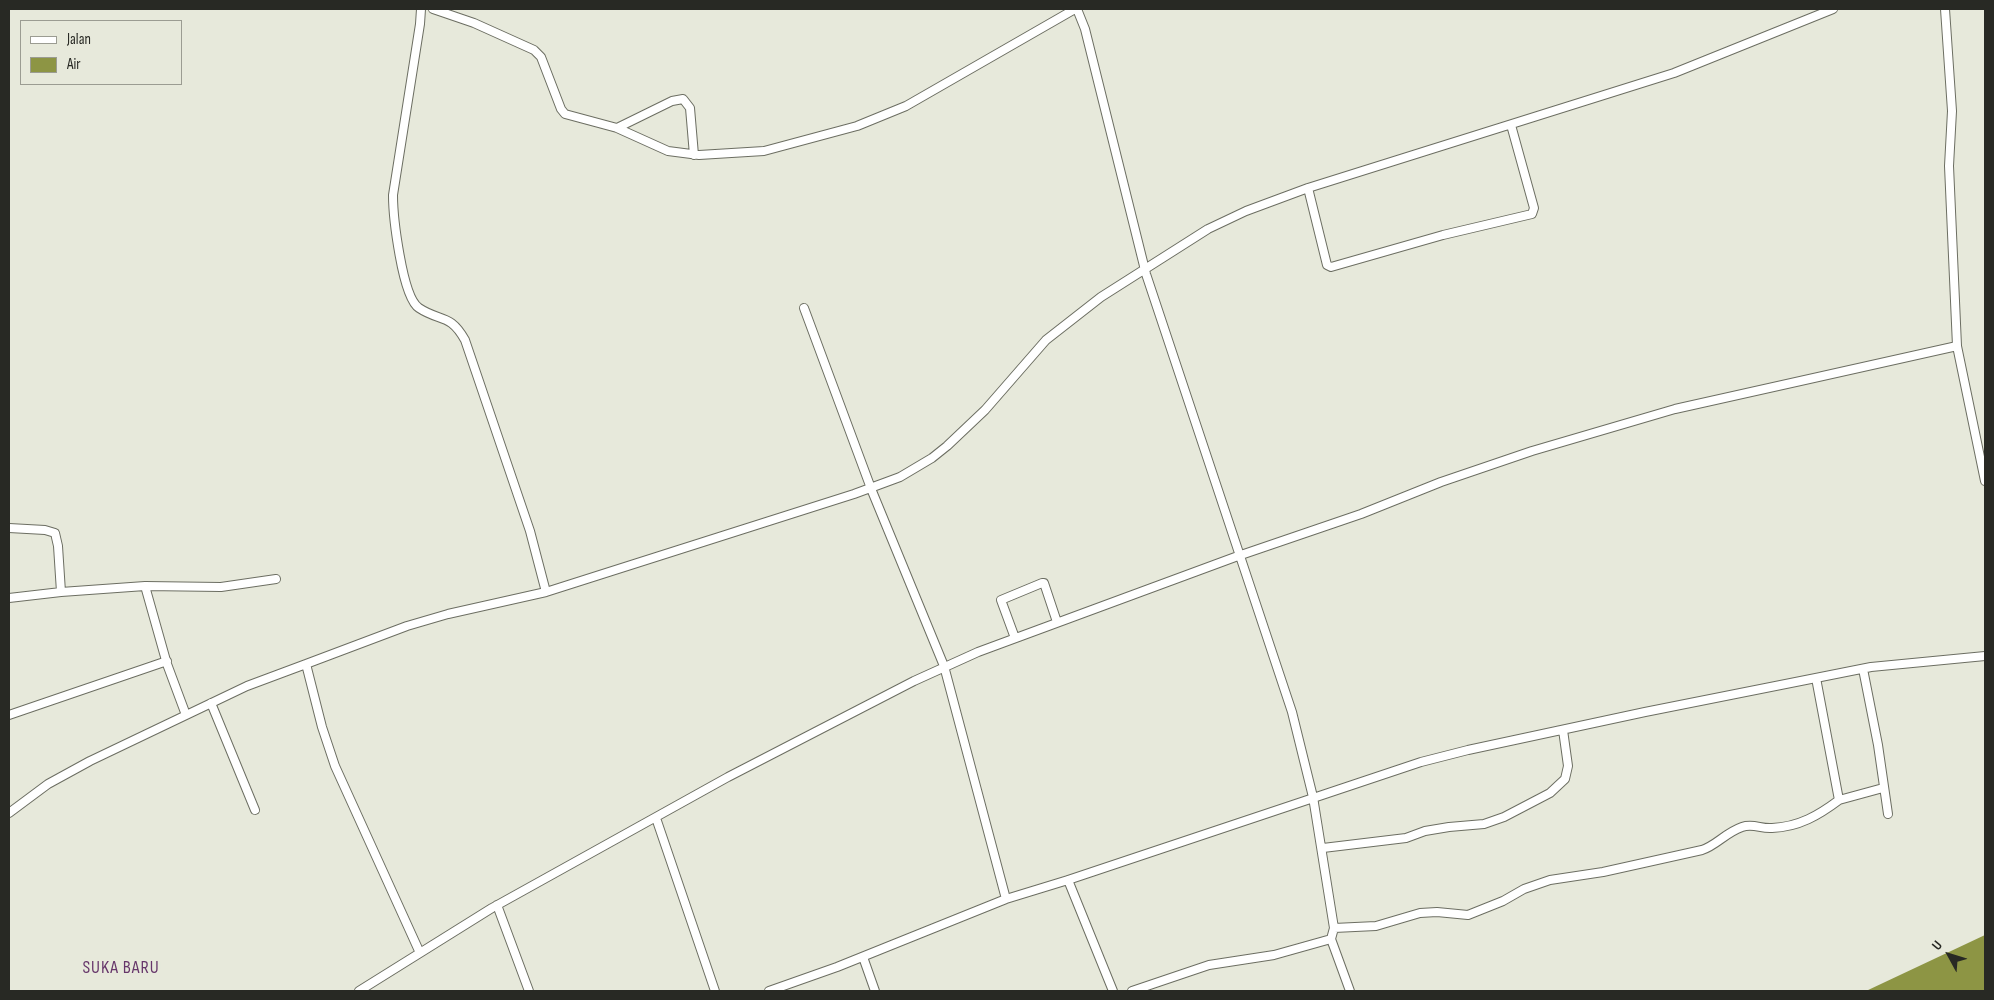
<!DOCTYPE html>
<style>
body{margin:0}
#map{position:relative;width:1994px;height:1000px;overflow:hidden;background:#e7e9db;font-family:"Sofia Sans Condensed",sans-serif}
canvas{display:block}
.frame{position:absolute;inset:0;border:10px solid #282924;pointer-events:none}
.legend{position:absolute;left:20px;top:20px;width:162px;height:65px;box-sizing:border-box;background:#e7e9db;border:1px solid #9b9c92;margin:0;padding:6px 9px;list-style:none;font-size:15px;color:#282924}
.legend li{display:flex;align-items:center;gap:10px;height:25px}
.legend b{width:25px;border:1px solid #9b9c92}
.north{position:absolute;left:1924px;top:930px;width:50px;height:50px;-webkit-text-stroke:4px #e7e9db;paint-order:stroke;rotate:309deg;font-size:14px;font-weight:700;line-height:20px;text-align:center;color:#282924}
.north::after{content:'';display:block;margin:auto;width:18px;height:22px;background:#282924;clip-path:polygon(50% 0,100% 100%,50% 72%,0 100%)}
</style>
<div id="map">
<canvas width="1994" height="1000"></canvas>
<div class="frame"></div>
<ul class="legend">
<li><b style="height:6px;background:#fff"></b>Jalan</li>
<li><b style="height:14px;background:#8d9544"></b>Air</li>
</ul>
<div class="north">U</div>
</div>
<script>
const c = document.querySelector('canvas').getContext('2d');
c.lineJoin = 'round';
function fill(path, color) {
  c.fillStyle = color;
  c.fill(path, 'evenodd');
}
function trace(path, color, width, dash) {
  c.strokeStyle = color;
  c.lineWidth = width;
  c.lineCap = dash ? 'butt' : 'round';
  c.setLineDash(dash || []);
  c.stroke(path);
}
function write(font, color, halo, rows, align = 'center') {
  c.font = font + ' "Sofia Sans Condensed",sans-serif';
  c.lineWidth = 5;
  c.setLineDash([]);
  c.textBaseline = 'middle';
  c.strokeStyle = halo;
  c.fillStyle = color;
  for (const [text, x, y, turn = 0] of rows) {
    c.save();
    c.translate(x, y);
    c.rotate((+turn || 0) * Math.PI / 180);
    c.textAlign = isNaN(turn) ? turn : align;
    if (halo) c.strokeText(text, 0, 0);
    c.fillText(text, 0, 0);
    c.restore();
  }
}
fill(new Path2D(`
 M1985,935V991H1866Z`), '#8d9544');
const minor = new Path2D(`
 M433,9L474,23L534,50L541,57L561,109L565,114L617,128L668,151L699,155L764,151L857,126L906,106L1075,9
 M1077,9L1085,29L1146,274L1292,712L1313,797L1334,928L1331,939L1350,991
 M1945,9L1952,111L1949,166L1957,346L1985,481
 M617,128L672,101L683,99L690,108L694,155
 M1308,188L1327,265L1331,267L1443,235L1532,214L1534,208L1511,125
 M804,308L872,491L944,666L1006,899
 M9,528L45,530L55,533L58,546L61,592
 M145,586L167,664L186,715
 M546,592L854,494L900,477L932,458L947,446L985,410L1046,340L1101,297L1208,229L1246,211L1308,188L1674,73L1833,9
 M9,598L61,592L145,586L221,587L276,579
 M1015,638L1001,600L1042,583H1044L1057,622
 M1863,669L1878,745L1888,814
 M211,703L255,810
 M9,715L167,661
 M1839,800L1883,788
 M9,813L48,784L90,761L247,686L306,664
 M656,818L715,991
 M1323,848L1406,838L1425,831L1449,827L1484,824L1504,817L1550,793L1565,779L1568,766L1563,730
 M1068,880L1113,991
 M497,905L529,991
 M1334,928L1376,926L1420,913L1437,912L1468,915L1503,901L1524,889L1550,880L1603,872L1702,850C1717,845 1725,833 1742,827C1753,823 1761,829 1772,828C1799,827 1819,815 1839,800L1816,678
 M420,953L335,766L322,727L306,664L407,626L448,614L546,592L530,531L465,340C450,313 440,322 419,308C402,297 393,216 393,195L420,24L421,9
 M863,957L875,991
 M359,991L492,908L728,777L914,681L978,652L1238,556L1361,514L1441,482L1532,451L1675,409L1957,346
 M769,991L837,967L1006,899L1068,880L1421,762L1468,750L1645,712L1871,667L1985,656
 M1132,991L1209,965L1274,955L1331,939`);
trace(minor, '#6c6e62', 10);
trace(minor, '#fff', 8);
c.letterSpacing = '1px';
write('18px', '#66366a', '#e7e9db', [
 ["SUKA BARU",121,968]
]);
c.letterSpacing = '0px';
</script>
